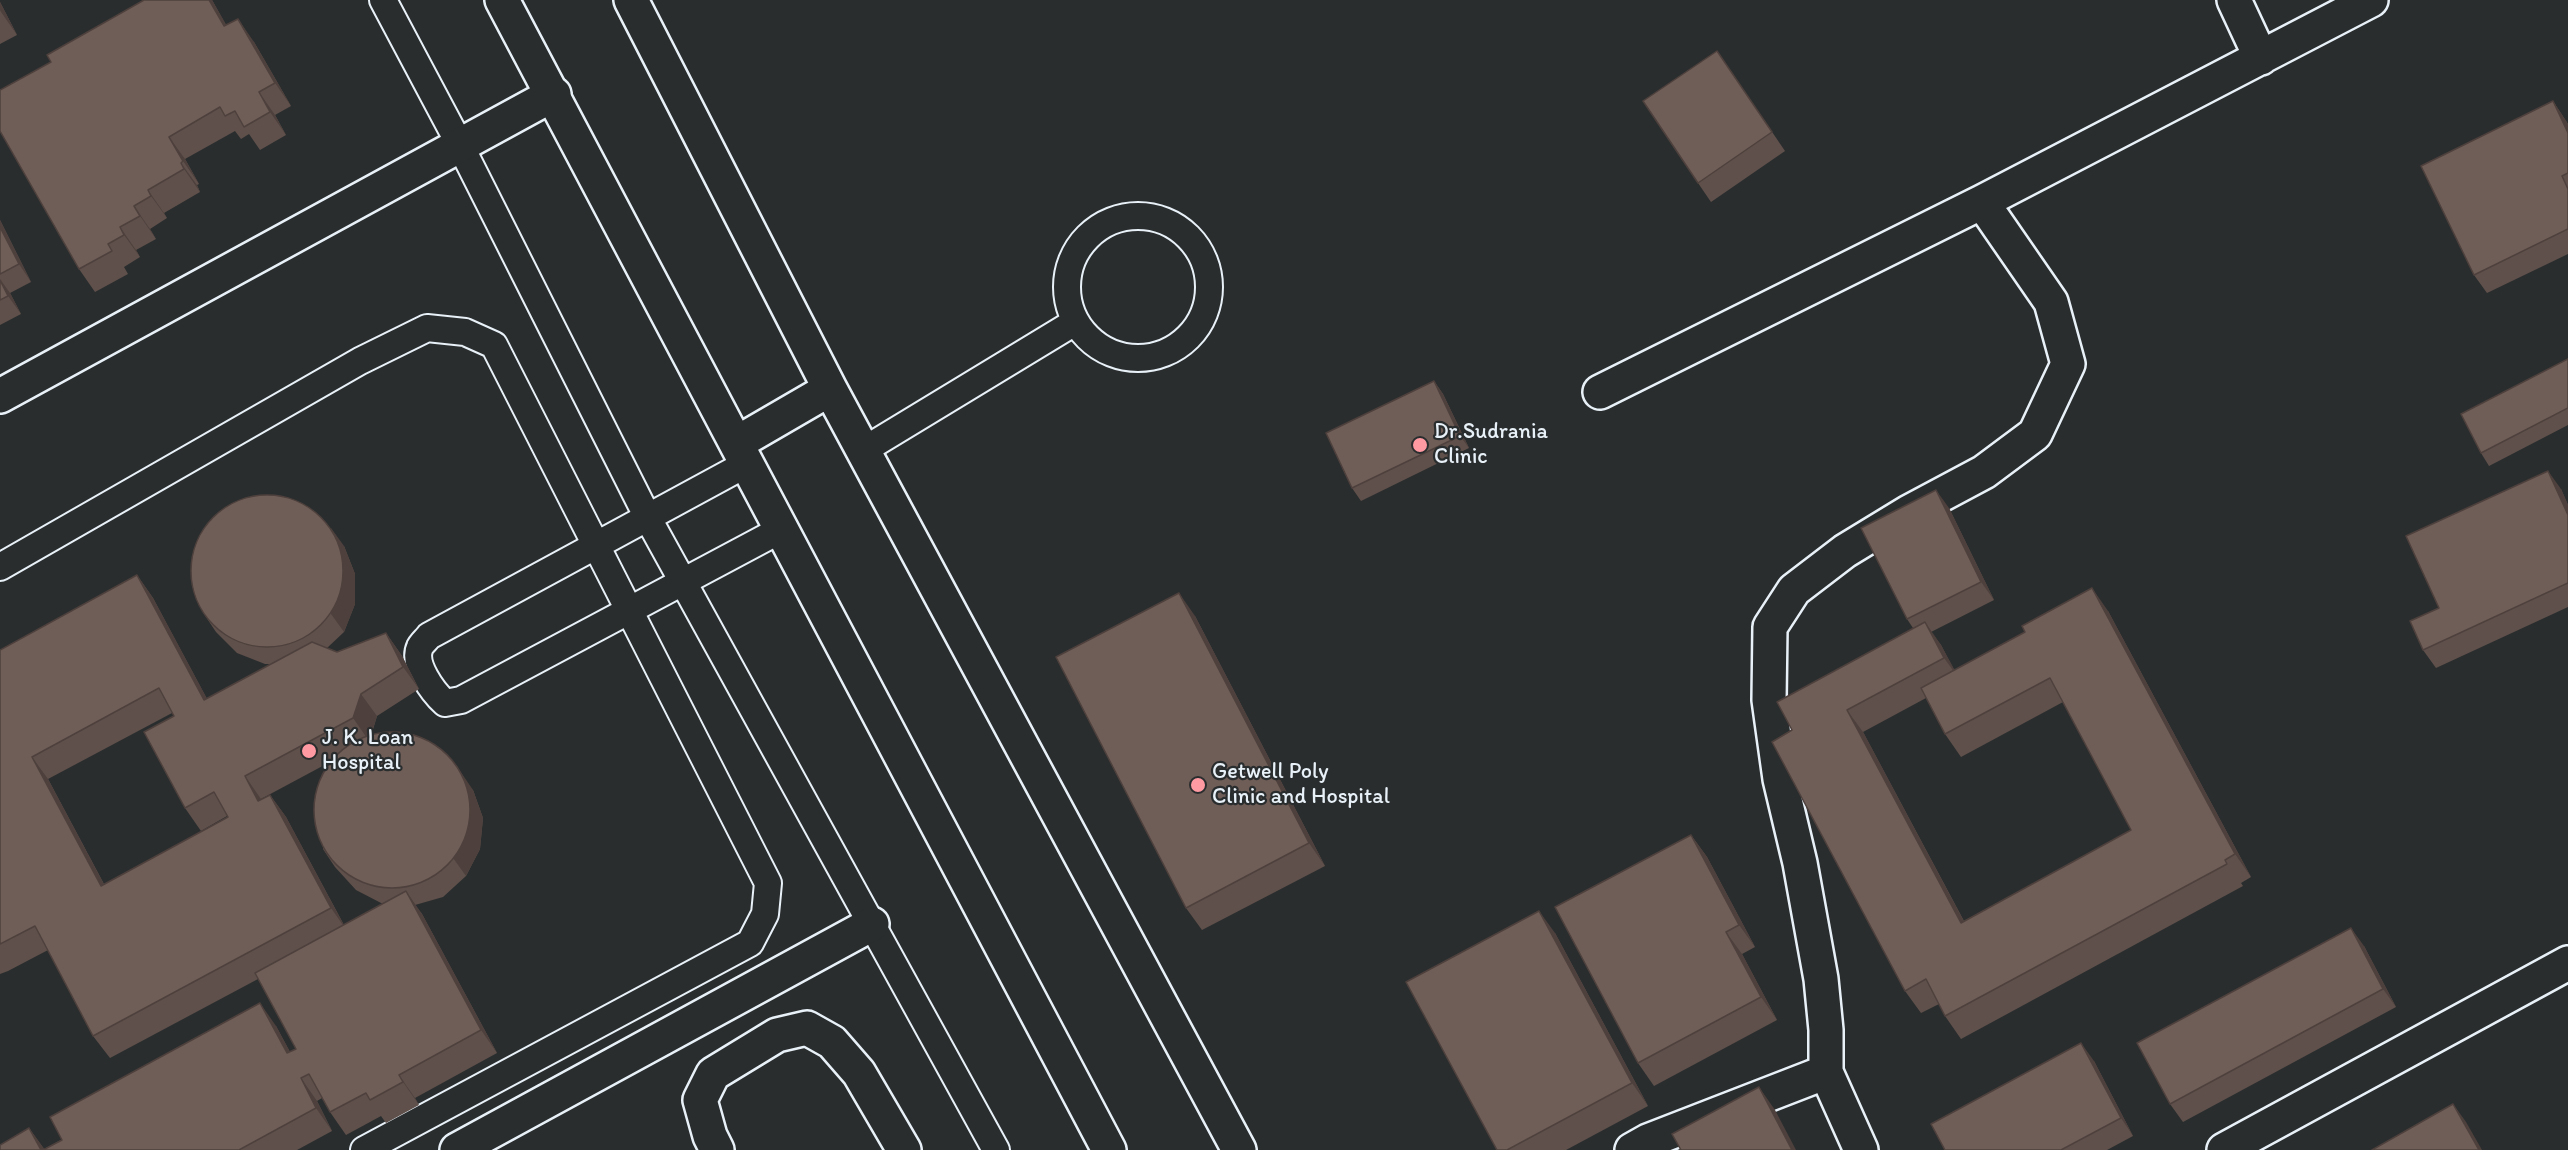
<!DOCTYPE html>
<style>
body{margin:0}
canvas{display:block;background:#2a2d2e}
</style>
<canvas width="2568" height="1150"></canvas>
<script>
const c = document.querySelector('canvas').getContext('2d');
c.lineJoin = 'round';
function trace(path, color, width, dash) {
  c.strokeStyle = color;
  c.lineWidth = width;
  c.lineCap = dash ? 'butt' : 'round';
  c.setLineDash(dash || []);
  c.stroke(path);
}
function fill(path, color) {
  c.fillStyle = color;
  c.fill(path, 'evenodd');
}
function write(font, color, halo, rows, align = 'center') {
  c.font = font + ' Itim,sans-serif';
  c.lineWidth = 4.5;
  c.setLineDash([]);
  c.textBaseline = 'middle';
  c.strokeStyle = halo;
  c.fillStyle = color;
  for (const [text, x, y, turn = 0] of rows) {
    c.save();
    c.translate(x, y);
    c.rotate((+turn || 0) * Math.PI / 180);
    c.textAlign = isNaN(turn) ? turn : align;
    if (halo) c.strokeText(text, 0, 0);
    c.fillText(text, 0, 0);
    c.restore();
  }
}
const lane = new Path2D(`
 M383,0L460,145L650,522L996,1150
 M1067 287a71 71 0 1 1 142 0a71 71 0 1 1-142 0Z
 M864,450L1075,322
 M748,463L429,636C427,639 421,644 420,647C412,664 433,692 445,703L461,700L782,529
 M0,567L360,361L427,328L465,332L494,345L768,883L765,914L750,943L364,1150`);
const street = new Path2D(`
 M2234,0L2261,58
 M1600,392L1982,202L2371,0
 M0,396L554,94
 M1826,1072V1030L1821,979L1800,863L1780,779L1769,700L1770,627L1794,590L1845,551L1909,512L1984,472L2035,434L2068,364L2051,302L1982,202
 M457,1150L872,924
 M717,1150L710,1136L700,1100L713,1074L777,1035L807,1028L832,1042L859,1073L904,1150
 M1632,1150L1648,1141L1826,1072L1861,1150
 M2224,1150L2568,963`);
const primary = new Path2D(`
 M502,0L1109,1150
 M631,0L830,389L1239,1150
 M737,443L830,389`);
trace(lane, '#e8f1f8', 30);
trace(street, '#e8f1f8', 38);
trace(primary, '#e8f1f8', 38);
trace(lane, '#2a2d2e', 26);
trace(street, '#2a2d2e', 33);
trace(primary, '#2a2d2e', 33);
fill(new Path2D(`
 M144,0H212L226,25L254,42L291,106L275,115L286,135L260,150L249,134L241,139L235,131L185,159L199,184L197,185L200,192L164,213L167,218L150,229L156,239L136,250L140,257L124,267L128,274L95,292L79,269L51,62Z
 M0,2L17,35L0,44Z
 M1717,51L1785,151L1711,202L1698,183Z
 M2553,101L2568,124V254L2487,293L2474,275Z
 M0,220L31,282L10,293L21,314L0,325Z
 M2568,359V425L2489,466L2481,453Z
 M1434,381L1443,394L1469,448L1361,501L1352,488Z
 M2561,489L2568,505V607L2436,668L2423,650L2439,608Z
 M1949,508L1994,600L1931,632L1941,645L1954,670L2108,611L2251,877L2241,883L2243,886L1961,1039L1945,1016L1939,1004L1921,1013L1905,991L1792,730L1913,628L1907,619ZM1926,698L1945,734L1961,757L2063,702L2131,830L1964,921L1863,732Z
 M344,546L355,574V604L344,632L327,648L337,652L386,633L402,656L419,689L377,716L371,736L473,790L483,818L480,849L466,876L443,897L415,905L422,914L497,1053L415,1098L419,1105L386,1123L381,1116L346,1135L330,1112L322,1098L317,1101L332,1131L297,1150H0L29,1128L44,1149L276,1026L290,1052L296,1049L258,979L110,1058L93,1036L48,950L8,971L0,974V650L137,575L153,598L207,699L271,664H265L237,653L216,632L204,614ZM172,713L174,716L185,808L201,831L227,816L228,817L104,884L48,779ZM330,762L323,849L335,867L356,890L383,904L344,925L286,817L270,795L261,800V799Z
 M1195,616L1325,866L1202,930L1186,908Z
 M1691,835L1707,857L1755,947L1742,954L1777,1020L1654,1086L1638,1063Z
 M1555,933L1648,1106L1566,1150H1497Z
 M2364,946L2396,1007L2183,1122L2170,1104Z
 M2094,1061L2133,1136L2107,1150H1945Z`), '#5f504b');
fill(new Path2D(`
 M209,0H212L240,49L224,26Z
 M0,2L17,35L1,12L0,10Z
 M238,19L254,42L291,106L275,83Z
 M259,92L275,115L286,135L270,112Z
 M2553,101L2568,124V133Z
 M169,137L185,159L199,184L183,161Z
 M181,163L197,185L200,192L184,169Z
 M148,190L164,213L167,218L151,196Z
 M134,206L150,229L156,239L140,216Z
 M0,220L31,282L19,264L0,227Z
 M120,227L136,250L140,257L124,235Z
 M0,279L10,293L21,314L8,296Z
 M1434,381L1443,394L1469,448L1460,436Z
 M2548,471L2561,489L2568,505V515Z
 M1936,490L1949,508L1994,600L1981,582Z
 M331,528L344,546L355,574V604L344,632L331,614Z
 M137,575L153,598L220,723L204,700Z
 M2092,588L2108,611L2251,877L2235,854Z
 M1179,593L1195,616L1325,866L1309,843Z
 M1925,622L1941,645L1960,680L1944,658Z
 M386,633L402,656L419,689L403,667Z
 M361,694L377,716L369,741L353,718Z
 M1847,710L1863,732L1977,946L1961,923Z
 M32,757L48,779L117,909L101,886Z
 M460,771L473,790L483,818L480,849L466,876L453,858Z
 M245,776L261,799L274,824L258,801Z
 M270,795L286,817L347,931L331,908Z
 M1691,835L1707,857L1755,947L1739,925Z
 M406,891L422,914L497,1053L481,1030Z
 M1539,911L1555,933L1648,1106L1632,1083Z
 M2351,928L2364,946L2396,1007L2383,989Z
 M1726,932L1742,954L1777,1020L1761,997Z
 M260,1003L276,1026L303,1076L287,1053Z
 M2081,1043L2094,1061L2133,1136L2121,1118Z
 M399,1075L415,1098L419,1105L403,1082Z
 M301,1078L317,1101L332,1131L316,1108Z
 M1759,1087L1775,1110L1796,1150H1792Z
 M2453,1104L2466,1122L2482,1150H2479Z
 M29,1128L45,1150H41Z`), '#4e413d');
const building = new Path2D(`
 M144,0H209L224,26L238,19L275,83L259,92L270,112L244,127L235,111L225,116L220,107L169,137L183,161L181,163L184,169L148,190L151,196L134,206L140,216L120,227L124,235L108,244L112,251L79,269L0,131V90L51,62L47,55Z
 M1717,51L1772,132L1698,183L1643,101Z
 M2553,101L2568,133V173L2562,176L2568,189V229L2474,275L2421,166Z
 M0,227L19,264L0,274Z
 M0,280L8,296L0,300Z
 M2568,359V408L2481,453L2461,414Z
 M1434,381L1460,436L1352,488L1326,433Z
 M2548,471L2568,515V583L2423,650L2410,621L2439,608L2406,536Z
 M1936,490L1981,582L1907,619L1861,528Z
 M191 571a76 76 0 1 1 152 0a76 76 0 1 1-152 0Z
 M137,575L204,700L312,642L337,652L386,633L403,667L361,694L353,718L245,776L258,801L270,795L331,908L93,1036L35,926L0,944V650ZM159,688L174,716L144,732L185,808L214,792L228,817L101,886L32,757Z
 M2092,588L2235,854L2225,860L2227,864L1945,1016L1926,979L1905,991L1772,742L1792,730L1777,702L1925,622L1944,658L1847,710L1961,923L2131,830L2050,678L1945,734L1921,688L2025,632L2022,626Z
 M1179,593L1309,843L1186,908L1056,657Z
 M314 810a78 78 0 1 1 156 0a78 78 0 1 1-156 0Z
 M1691,835L1739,925L1726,932L1761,997L1638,1063L1555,907Z
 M406,891L481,1030L399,1075L403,1082L370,1100L366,1093L330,1112L309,1074L301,1078L316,1108L239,1150H43L62,1140L50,1117L260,1003L287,1053L296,1049L255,973Z
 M1539,911L1632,1083L1507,1150H1497L1406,982Z
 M2351,928L2383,989L2170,1104L2137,1043Z
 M2081,1043L2121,1118L2061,1150H1945L1931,1124Z
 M1759,1087L1792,1150H1681L1672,1134Z
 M2453,1104L2479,1150H2372Z
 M29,1128L41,1150H0V1145Z`);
fill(building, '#6f5d57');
trace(building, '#4e413d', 1.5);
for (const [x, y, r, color] of [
 [1420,445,8,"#ff9aa2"],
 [309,751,8,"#ff9aa2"],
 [1198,785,8,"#ff9aa2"]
]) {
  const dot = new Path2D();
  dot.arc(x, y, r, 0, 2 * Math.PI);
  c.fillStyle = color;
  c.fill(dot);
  trace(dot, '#2a2d2e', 2);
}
write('22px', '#e8f1f8', '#2a2d2e', [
 ["Dr.Sudrania",1434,432],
 ["Clinic",1434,457],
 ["J. K. Loan",322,738],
 ["Hospital",322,763],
 ["Getwell Poly",1212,772],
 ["Clinic and Hospital",1212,797]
], 'left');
</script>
